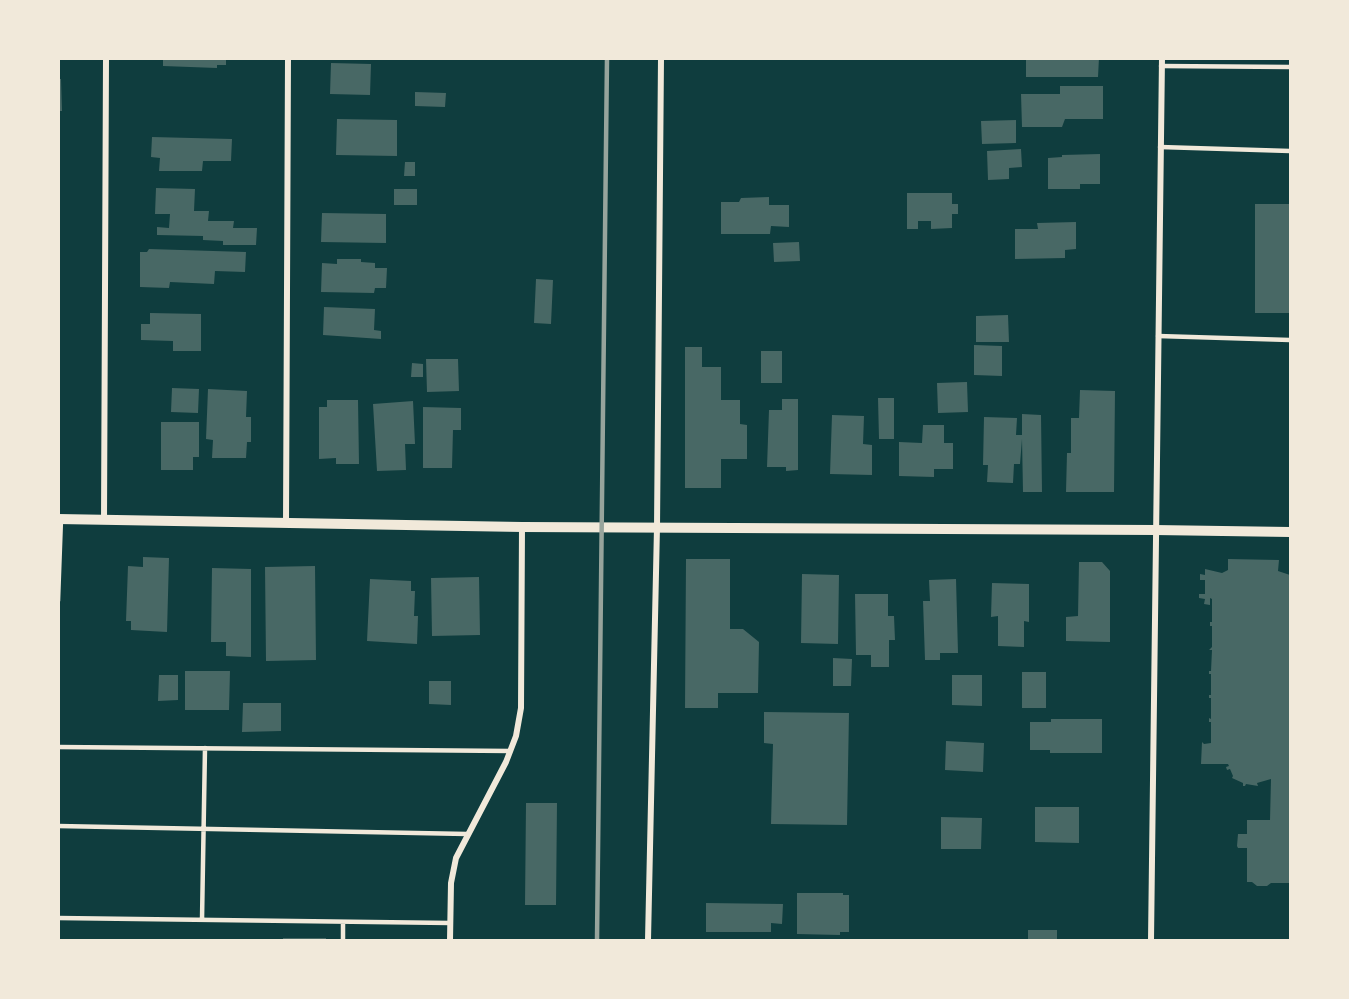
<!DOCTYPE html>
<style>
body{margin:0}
#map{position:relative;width:1349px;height:999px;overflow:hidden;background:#0f3d3e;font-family:"Public Sans",sans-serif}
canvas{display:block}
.frame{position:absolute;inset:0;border:60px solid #f1e9da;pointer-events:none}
</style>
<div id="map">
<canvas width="1349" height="999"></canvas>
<div class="frame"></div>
</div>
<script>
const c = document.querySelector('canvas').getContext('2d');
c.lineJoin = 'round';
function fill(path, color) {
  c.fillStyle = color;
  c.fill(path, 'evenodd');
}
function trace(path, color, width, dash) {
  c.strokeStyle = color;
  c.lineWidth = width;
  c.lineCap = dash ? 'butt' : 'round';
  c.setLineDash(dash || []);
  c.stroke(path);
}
fill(new Path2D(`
 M163,58H226V65H217V68L163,66Z
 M1026,58H1099L1098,77H1026Z
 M331,63L371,64L370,95L330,94Z
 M58,79H61L62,111H58Z
 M1060,86H1103V119H1065L1062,127H1022L1021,94H1060Z
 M415,92L446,93L445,107L415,106Z
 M337,119L397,120V156L336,155Z
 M1016,120V143L982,144L981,121Z
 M152,137L232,139L231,161H203L202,171H159L160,158L151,157Z
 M1021,149L1022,167L1009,168V179L988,180L987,151Z
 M1100,154V184H1080V189H1048V158L1062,157V155Z
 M405,162H415V176H404Z
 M156,188L195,189L194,211H209L208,221H234L233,228H257L256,245H223V241L203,240V236L157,235V227L169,228L170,214H155Z
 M394,189H417V205H394Z
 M907,193H952V204H958V214H952V228L931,229V221H918V229H907Z
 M769,197V205H789V227L771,226L770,234H721V202H739L741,198Z
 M1255,204H1290V313H1255Z
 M322,213L386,214V243L321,242Z
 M1076,222V249L1065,250V258L1015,259V229H1038L1037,223Z
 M799,242L800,261L774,262L773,243Z
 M149,249L246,252L245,272L215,271L214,284L170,282L169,288L140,287V252H147Z
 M337,259H361V262L375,263V268H387L386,288H375L374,293L321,292L322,263L337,264Z
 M536,279L553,280L551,324L534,323Z
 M324,307L375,309L374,330L381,331V339L323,335Z
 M150,313L201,314V351H173V341L141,340V324H150Z
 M1008,315L1009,342H976V316Z
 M974,345L1002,346V376L974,375Z
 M685,347H702V367H721V400H740V424L747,425V459H721V488H685Z
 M761,351H782V383H761Z
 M426,359H458L459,391L427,392Z
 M412,363L423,364V377H411Z
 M967,382L968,412L938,413L937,383Z
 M172,388L199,389L198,413L171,412Z
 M208,389L247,391L246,417H251V442H247L246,458H212L213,440L206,439Z
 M1080,390L1115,391L1114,492H1066L1067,453H1071V418H1079Z
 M878,398H894V439H879Z
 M782,399H798V470L786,471V467H767L769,410H782Z
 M327,400H358L359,464H336V458L319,459V407H327Z
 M413,401L415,444H405L406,470L377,471L373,404Z
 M423,407L461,408V430H453L452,468H423Z
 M1022,414L1041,415L1042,492H1023L1022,439L1020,464H1014L1013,483L987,482L988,465H983L984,417L1017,418L1016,435H1022Z
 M832,415L864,416L863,444L872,445V475L830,474Z
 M161,422H199V457H193V470H161Z
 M923,425H944V443H953V469H934V477L899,476V442L922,443Z
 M143,557L169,558L167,632L131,630V621H126L128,566L143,567Z
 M686,559H730V629H743L759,642L758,693H718V708H685Z
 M1228,559L1279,560L1278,571L1290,575V883H1271L1267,886H1257L1252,882H1247V848H1238L1237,846L1238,834H1247V820H1270L1271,779L1257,783L1258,786L1246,784L1245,786H1243V783L1232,778L1233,776L1230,769L1227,770L1226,767L1229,766L1228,764H1201L1202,742L1204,744L1211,743V722H1209V718L1211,719V698H1209V695H1211V674H1209V671H1211L1212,650H1209L1212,647V626H1210V622H1212V599L1210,598V605L1204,604L1205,599L1199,598V594H1205V580H1200V574L1205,575V569L1222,573L1228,570Z
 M1079,562H1102L1110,571V642L1066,641V617L1078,616Z
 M315,566L316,660L266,661L265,567Z
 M212,568L251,569V657L226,656V642H211Z
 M802,574L839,575L838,644L801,643Z
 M479,577L480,635L432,636L431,578Z
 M370,579L411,581V591H415L414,616H418L417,644L367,641Z
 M956,579L958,653H940V660H925L923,601H930L929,580Z
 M992,583L1029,584V622L1024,621V647L998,646V616L991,617Z
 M855,594H888V616H894L895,640H889V667H871V655H856Z
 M833,658L852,659L851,686H833Z
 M185,671H230L229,710H185Z
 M1022,672H1046V708H1022Z
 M159,675H178V700L158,701Z
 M952,675H982V706L952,705Z
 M429,681H451V705L429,704Z
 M243,703H281V731L242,732Z
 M764,712L849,713L847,825L771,824L773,744L764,743Z
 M1051,719H1102V753H1050V750H1030V722H1051Z
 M946,741L984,743L983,772L945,770Z
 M526,803H557L556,905H525Z
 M1035,807H1079V843L1035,842Z
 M941,817L982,818L981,849H941Z
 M797,893H843V895H849V932H840V935L797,934Z
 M706,903L783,904L782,924L771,923V932H706Z
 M1028,930H1057V940H1028Z
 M283,938H326V940H283Z`), '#486865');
trace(new Path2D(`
 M1161,66L1290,67
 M1160,147L1290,151
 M1158,336L1290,340
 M58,601L61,519
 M58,747L510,751
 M58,826L467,834
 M58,918L450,923
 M202,920L205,748
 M343,940V922`), '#f1e9da', 4.5);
trace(new Path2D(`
 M104,520L106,58
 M286,522L288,58
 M450,940L451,883L456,858L506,762L516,736L521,708L522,527
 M648,940L657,527L661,58
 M1151,940L1162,58`), '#f1e9da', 6);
trace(new Path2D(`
 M58,519L522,527L1155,530L1290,532`), '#f1e9da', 10);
trace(new Path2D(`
 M597,940L607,58`), '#97a49c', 4.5);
</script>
